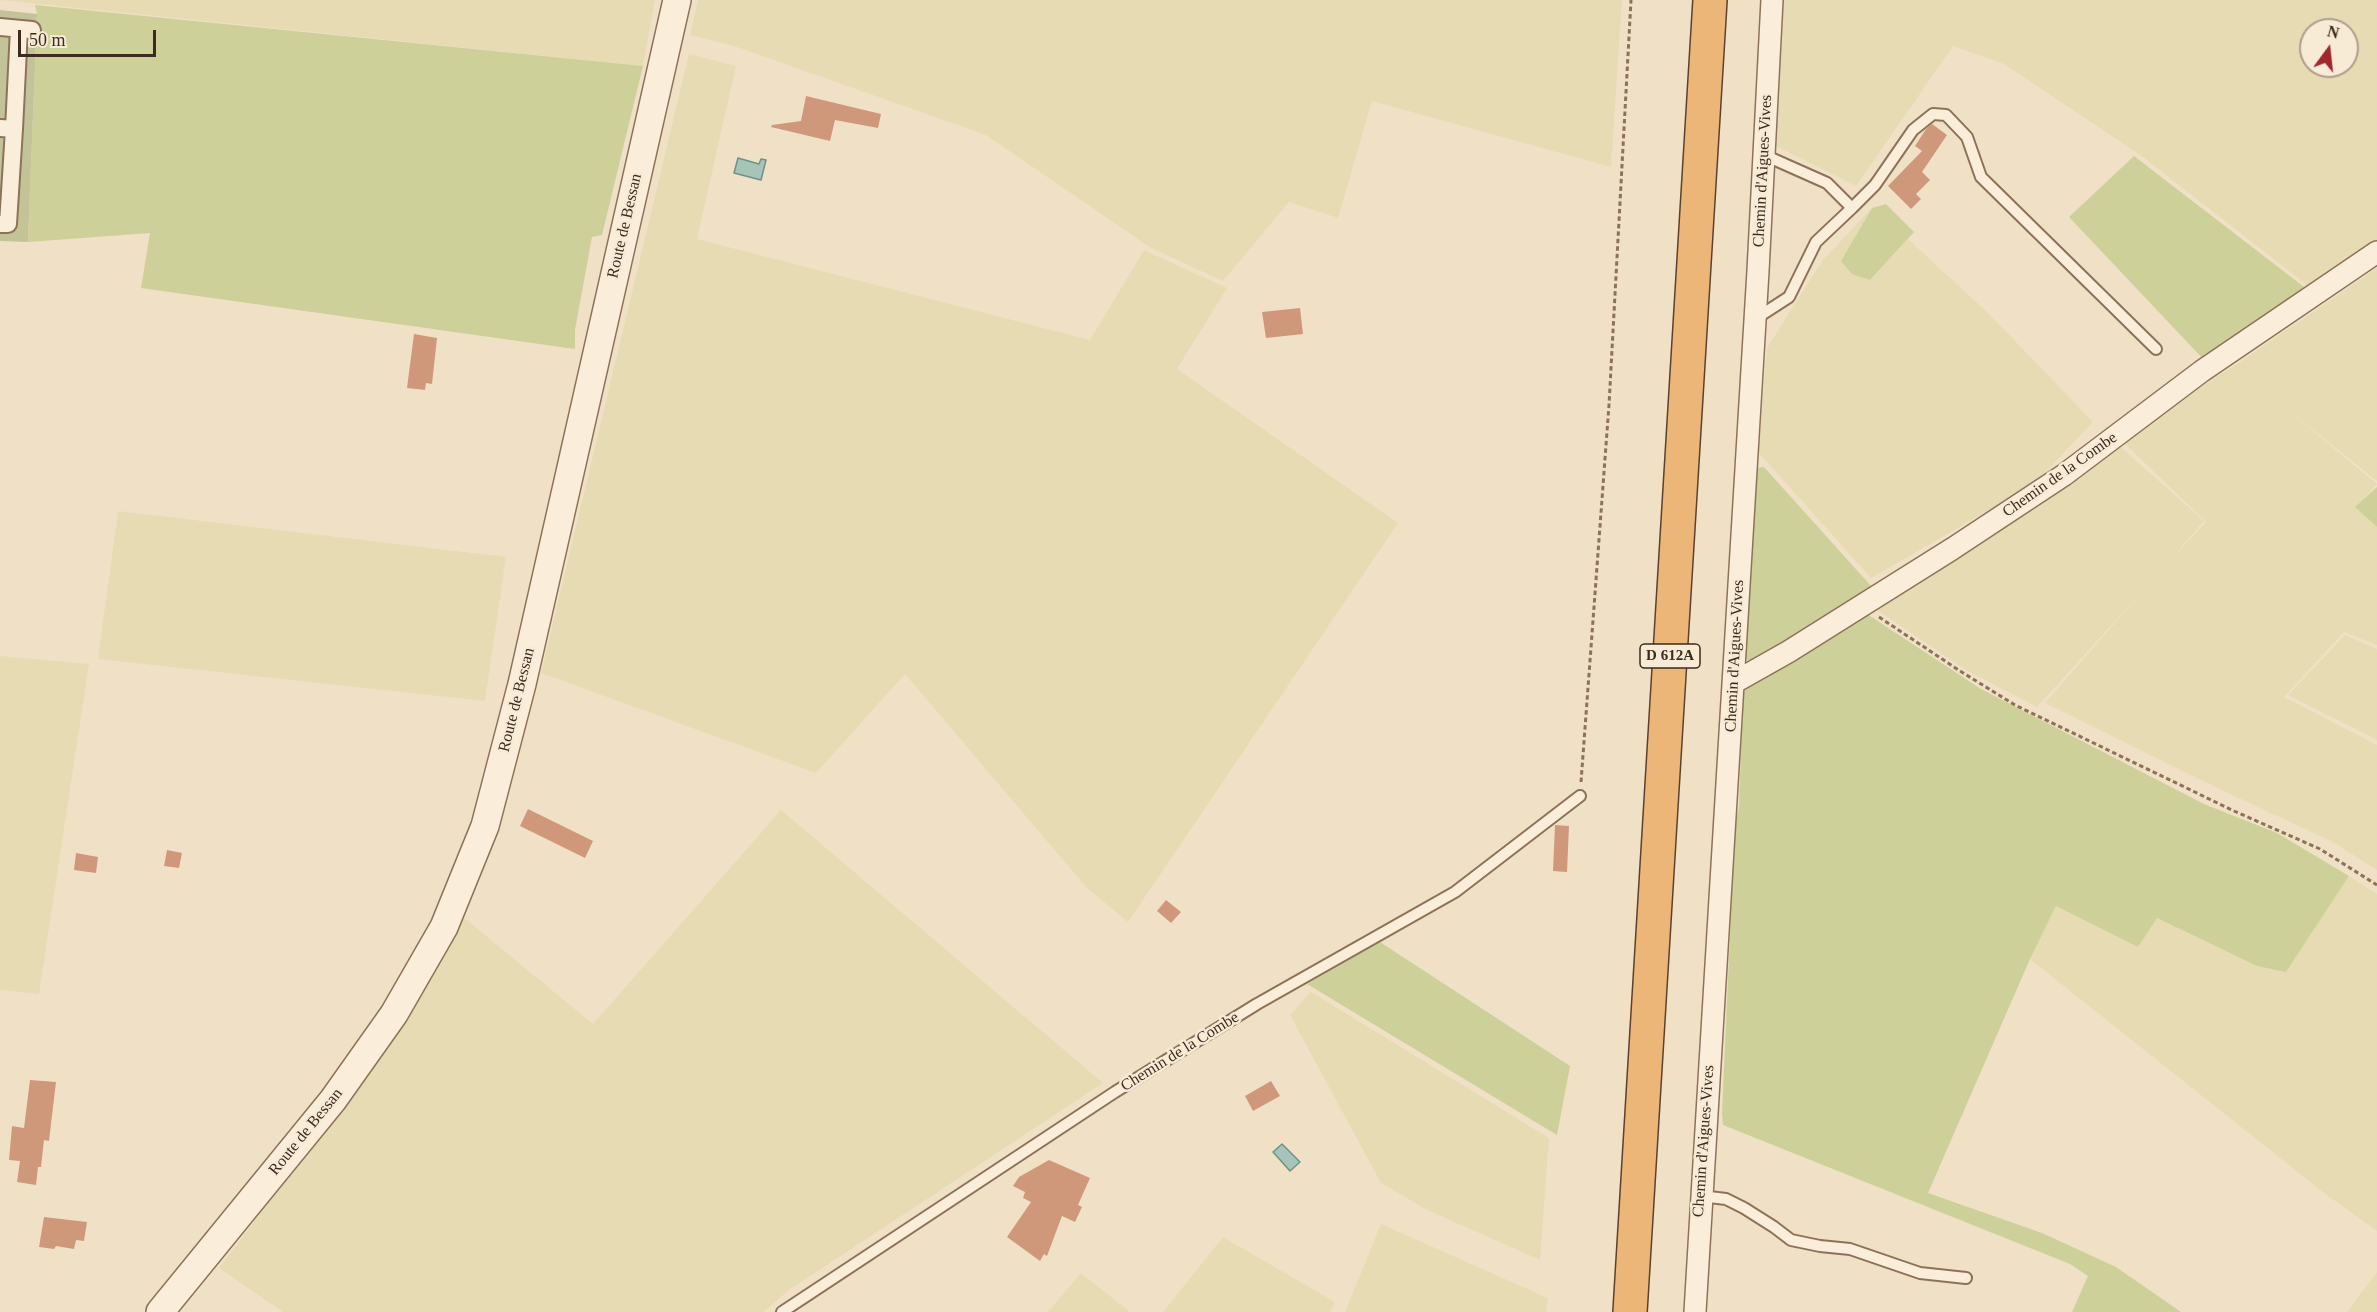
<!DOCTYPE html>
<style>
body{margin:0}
#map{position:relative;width:2377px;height:1312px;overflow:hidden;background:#f0e1c6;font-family:Georgia,serif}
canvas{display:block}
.north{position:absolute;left:2299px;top:18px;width:60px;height:60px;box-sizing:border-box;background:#f7ebd6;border:2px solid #ad9e8d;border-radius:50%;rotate:15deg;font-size:16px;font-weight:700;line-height:24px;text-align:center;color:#3d2b1f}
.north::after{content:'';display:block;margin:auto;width:21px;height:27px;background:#9f2730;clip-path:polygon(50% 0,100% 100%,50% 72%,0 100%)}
.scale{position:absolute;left:18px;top:30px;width:138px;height:27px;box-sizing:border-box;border:3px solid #3d2b1f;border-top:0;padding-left:8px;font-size:18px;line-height:21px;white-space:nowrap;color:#3d2b1f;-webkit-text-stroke:4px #f7ebd6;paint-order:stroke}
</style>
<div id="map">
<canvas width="2377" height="1312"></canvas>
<div class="north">N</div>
<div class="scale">50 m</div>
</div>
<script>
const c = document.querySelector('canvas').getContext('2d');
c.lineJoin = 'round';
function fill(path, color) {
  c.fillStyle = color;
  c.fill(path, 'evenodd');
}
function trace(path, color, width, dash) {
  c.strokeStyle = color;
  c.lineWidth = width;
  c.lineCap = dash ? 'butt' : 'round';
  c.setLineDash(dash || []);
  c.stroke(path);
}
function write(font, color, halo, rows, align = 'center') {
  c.font = font + ' Georgia,serif';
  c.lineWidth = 5;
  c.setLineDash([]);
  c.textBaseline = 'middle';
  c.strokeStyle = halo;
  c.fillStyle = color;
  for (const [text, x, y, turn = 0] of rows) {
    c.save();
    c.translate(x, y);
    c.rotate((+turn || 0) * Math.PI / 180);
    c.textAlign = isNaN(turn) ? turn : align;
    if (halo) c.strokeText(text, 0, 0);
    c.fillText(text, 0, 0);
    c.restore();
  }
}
fill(new Path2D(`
 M0,0H655L643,66Z
 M698,0H1622L1611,167L1372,101L1338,218L1289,202L1223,281L1151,248L986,135L734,46L690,35Z
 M1780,0H2377V249L2312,289L2143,157L2004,64L1953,46L1856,186L1776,146ZM2311,30H2347V66H2311Z
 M689,54L736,66L697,239L1090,340L1144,250L1227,288L1177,369L1398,523L1128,922L1086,887L905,674L816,773L541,673Z
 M1872,208L1841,261L1870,280L1908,239L1989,314L2093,422L2034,484L1871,578L1758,452L1767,348L1822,261Z
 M2377,268V481L2283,406L2377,484L2356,507L2377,527V645L2344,632L2284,697L2377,745V870L2333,842L2213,786L2045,703L2147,586L2037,707L1966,670L1873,607L2115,442L2204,521L2166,565L2206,522L2122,441L2126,434L2234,366Z
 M118,511L506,557L485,701L98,659Z
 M2345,635L2377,649V740L2288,695Z
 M0,656L89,664L39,994L0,990Z
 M781,810L1103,1083L789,1290L763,1312H283L219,1268L366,1075L463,917L593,1024Z
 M2349,876L2377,894V1231L2324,1193L2030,959L2056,906L2138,947L2157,918L2255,965L2286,972Z
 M1311,992L1549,1138L1540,1260L1427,1210L1381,1183L1290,1015Z
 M1381,1224L1548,1298L1546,1312H1345Z
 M1223,1237L1335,1302L1330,1312H1163Z
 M2377,1272V1312H2347Z
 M1081,1273L1130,1312H1048Z`), '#e7dbb3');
fill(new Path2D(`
 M35,5L643,66L602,235L592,237L575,330V349L141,288L150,233L28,242L37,14Z
 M2134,156L2308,290L2205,361L2069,217Z
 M1886,204L1914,232L1870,280L1852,274L1841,261L1872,208Z
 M1764,467L1872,587L1778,652L1759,661L1747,660L1741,652L1756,468Z
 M2377,487V527L2355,507Z
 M1867,614L1981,689L2204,804L2277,833L2349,876L2286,972L2257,966L2157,918L2138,947L2056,906L2030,959L1928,1193L2042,1233L2116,1267L2181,1312H2072L2088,1276L2070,1264L1723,1125L1722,1113L1735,824L1739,807L1743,688Z
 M1380,942L1570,1066L1557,1135L1307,984Z`), '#cdd099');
fill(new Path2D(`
 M0,10L37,14L28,242L0,241Z`), '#c2c498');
const water = new Path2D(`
 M738,158L759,164L761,159L766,160L761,180L734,173Z
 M1282,1144L1300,1162L1290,1171L1273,1152Z`);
fill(water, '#a7c4ba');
trace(water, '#6d9387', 1.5);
fill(new Path2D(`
 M806,96L881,114L878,128L835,120L830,141L771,127L772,125L801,121Z
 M1932,124L1947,135L1922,172L1930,180L1916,194L1921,199L1911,209L1888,186L1922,151L1915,146L1926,129Z
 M1300,308L1303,334L1266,338L1262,312Z
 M414,334L437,338L432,384L426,383L425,390L407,388Z
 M528,809L593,841L585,858L520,826Z
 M1555,825L1569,826L1567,872L1553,871Z
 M167,850L182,853L179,868L164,866Z
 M76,853L98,857L96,873L74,870Z
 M1166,900L1181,912L1171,923L1157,911Z
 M30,1080L56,1082L49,1141L44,1140L41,1167H38L36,1185L17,1182L20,1161L9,1160L12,1126L24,1128Z
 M1271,1081L1280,1096L1253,1111L1245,1096Z
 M1049,1160L1090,1178L1078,1205L1082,1207L1075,1222L1062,1216L1047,1256L1044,1254L1040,1261L1007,1237L1031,1202L1023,1198L1025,1192L1013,1186L1019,1177Z
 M44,1217L87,1222L84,1241L76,1240L74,1249L56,1246L54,1249L39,1247Z`), '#d0987a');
const service = new Path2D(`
 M1764,155L1827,183L1852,208L1875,185L1913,130L1933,114L1946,115L1967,137L1981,177L2156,349
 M1755,319L1789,297L1816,242L1852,208
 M1701,1196L1726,1199L1744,1208L1774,1227L1791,1240L1820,1246L1850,1249L1920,1273L1966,1278
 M782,1312L1115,1092L1257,1004L1455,892L1580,796`);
const pedestrian = new Path2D(`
 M0,27L32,30
 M0,128L14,129L8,224H0
 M14,129L19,29`);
const minor = new Path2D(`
 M1733,683L1788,652L1952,549L2064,475L2202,371L2377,252
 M1695,1312L1758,271L1772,0`);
const tertiary = new Path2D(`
 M160,1312L333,1100L394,1014L444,927L485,826L522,684L677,0`);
const trunk = new Path2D(`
 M1630,1312L1710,0`);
trace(service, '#8d725a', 14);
trace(pedestrian, '#8d725a', 20);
trace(minor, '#8d725a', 24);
trace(tertiary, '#8d725a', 30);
trace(trunk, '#5b402f', 36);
trace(new Path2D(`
 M1879,617L1960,671L2015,705L2234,811L2320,849L2377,885
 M1581,782L1609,405L1631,0`), '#8d725a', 3, [4.5, 3]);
trace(service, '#faeeda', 10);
trace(pedestrian, '#faeeda', 16);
trace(minor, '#faeeda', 21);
trace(tertiary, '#faeeda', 27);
trace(trunk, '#ecb678', 33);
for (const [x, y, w] of [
 [1670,656,60]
]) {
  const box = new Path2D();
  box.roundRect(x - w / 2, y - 12, w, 24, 4.5);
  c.fillStyle = '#f7ebd6';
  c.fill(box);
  trace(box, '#3d2b1f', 1.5);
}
write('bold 15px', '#3d2b1f', null, [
 ["D 612A",1670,656]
]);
write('16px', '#3d2b1f', '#f7ebd6', [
 ["Chemin d'Aigues-Vives",1763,171,-87],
 ["Route de Bessan",625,226,-77],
 ["Chemin de la Combe",2060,475,-35],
 ["Chemin d'Aigues-Vives",1735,656,-87],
 ["Route de Bessan",517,700,-76],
 ["Chemin de la Combe",1180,1052,-32],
 ["Route de Bessan",306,1132,-51],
 ["Chemin d'Aigues-Vives",1704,1141,-86]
]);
</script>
